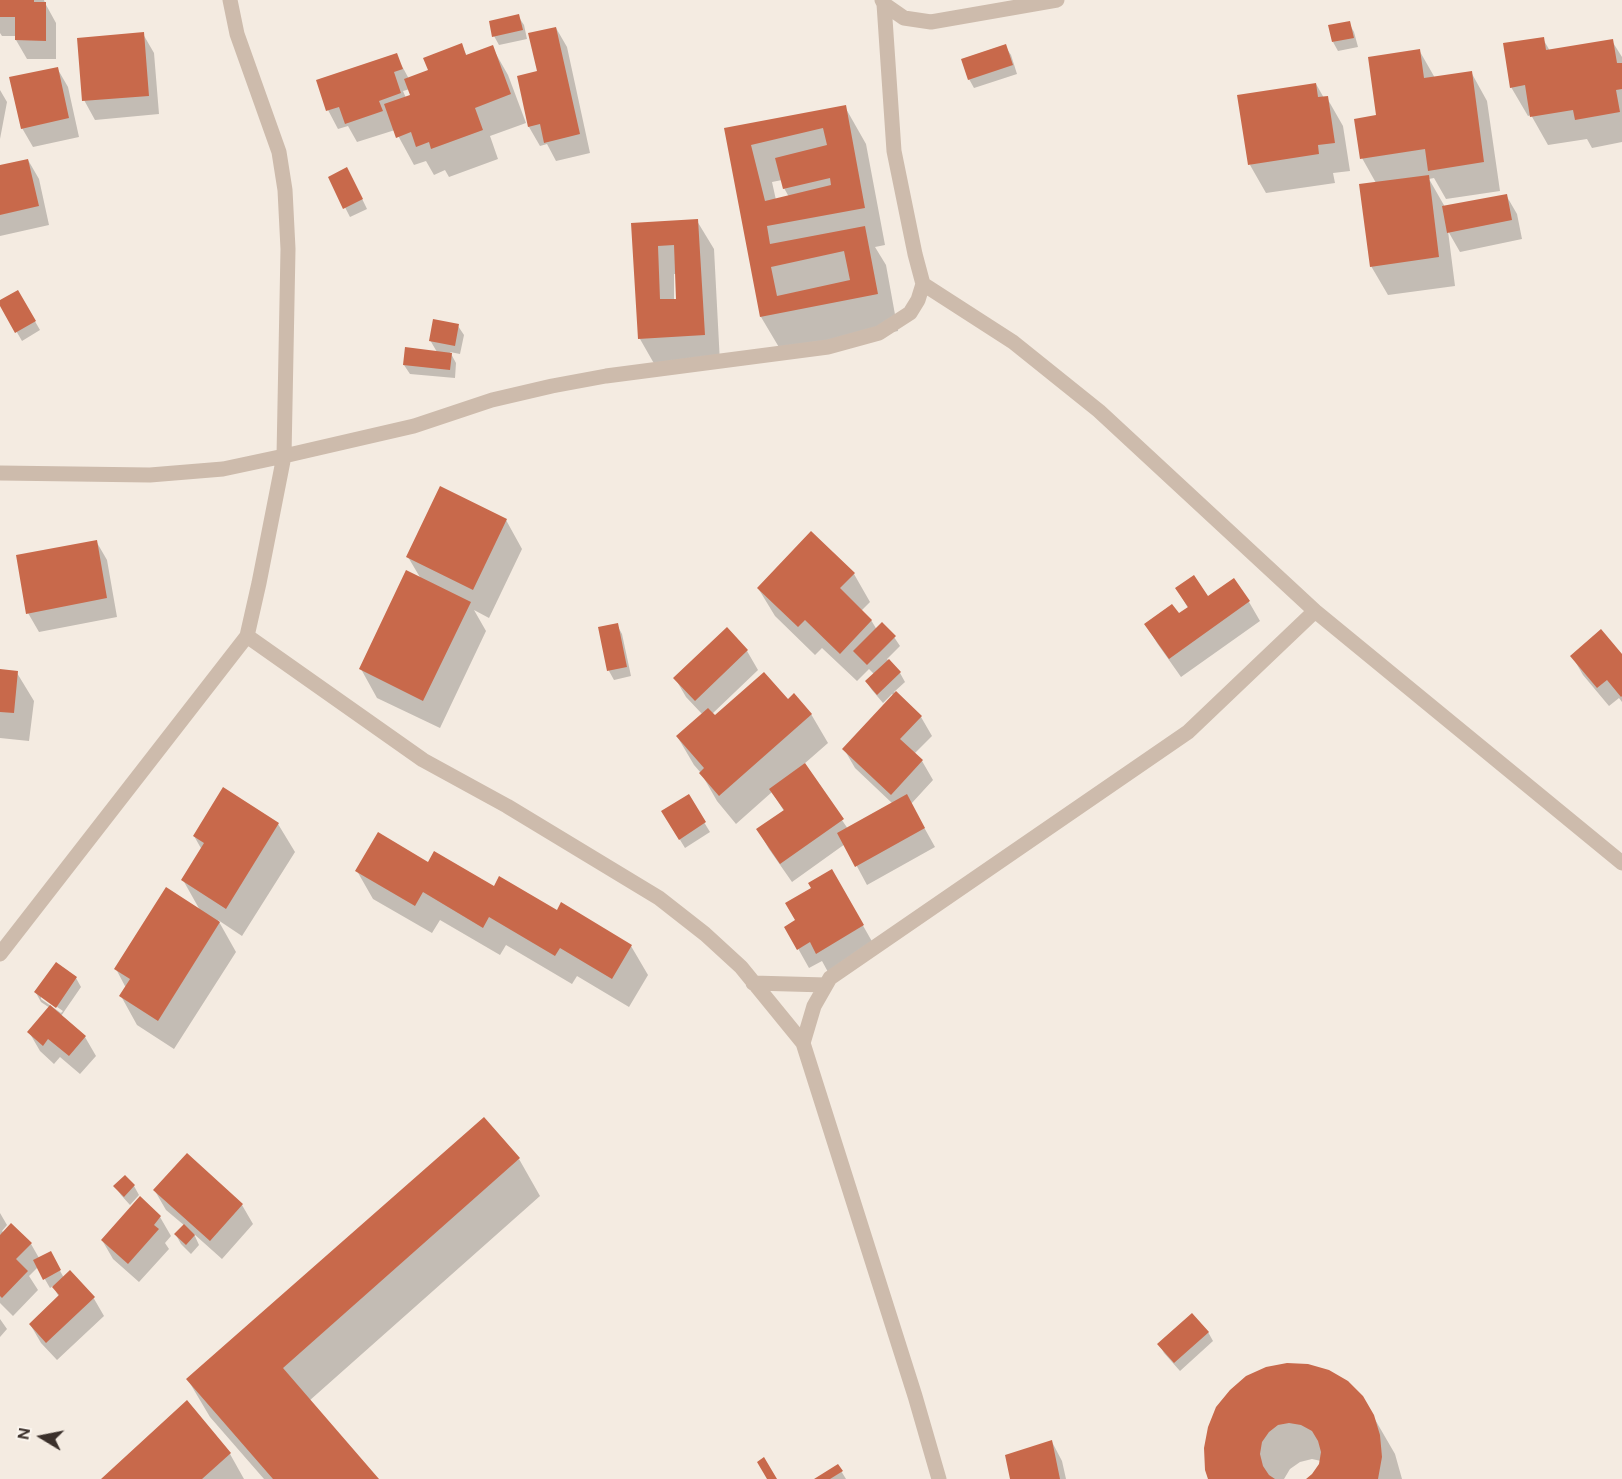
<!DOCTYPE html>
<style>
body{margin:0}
#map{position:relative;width:1622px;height:1479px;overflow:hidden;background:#f4ebe1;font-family:"DM Sans",sans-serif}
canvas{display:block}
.north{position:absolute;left:12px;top:1407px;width:60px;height:60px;-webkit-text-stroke:4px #fbf5ee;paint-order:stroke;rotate:280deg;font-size:16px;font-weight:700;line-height:24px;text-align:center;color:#3b302b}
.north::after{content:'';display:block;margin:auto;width:21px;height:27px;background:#3b302b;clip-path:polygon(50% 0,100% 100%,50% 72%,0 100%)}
</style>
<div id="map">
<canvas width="1622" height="1479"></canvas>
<div class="north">N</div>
</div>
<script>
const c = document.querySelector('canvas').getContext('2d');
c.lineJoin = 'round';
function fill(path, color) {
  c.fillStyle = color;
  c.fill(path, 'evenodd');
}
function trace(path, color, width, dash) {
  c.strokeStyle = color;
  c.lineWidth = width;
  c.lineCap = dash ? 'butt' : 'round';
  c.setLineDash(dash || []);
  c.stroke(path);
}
fill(new Path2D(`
 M0,0H44L45,3L56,23V59H27L16,40V36H2L0,33Z
 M518,16L524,25L527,39L499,45L494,36Z
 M1349,23L1354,32L1358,47L1338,51L1333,42Z
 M556,28L567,47L590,153L556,161L547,144L540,146L529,127L518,77L538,73Z
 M143,34L154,53L159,114L95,120L84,100Z
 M1543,39L1550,51L1612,41L1622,57V142L1592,148L1587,139L1548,145L1531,115L1528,116L1511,87Z
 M461,45L467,56L492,47L508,75L526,123L490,136L498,159L449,177L445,170L434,175L426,161L414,165L395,130L357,142L348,126L338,129L328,110L396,55L409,79L430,71ZM410,89L412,95L406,98L403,91Z
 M1005,46L1011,55L1017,74L974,88L969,79Z
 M1419,50L1435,78L1471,72L1487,101L1500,191L1446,199L1434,178L1429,179L1445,207L1506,195L1517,214L1522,239L1460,252L1448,231L1455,286L1388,295L1371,266L1376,183L1362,158L1378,117Z
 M57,68L68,87L79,137L33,147L22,128Z
 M1316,84L1324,98H1327L1343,126L1350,171L1333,173L1335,183L1266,193L1250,165Z
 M0,90L7,102L0,139Z
 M845,107L866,144L885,245L875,247L886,265L898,331L783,354L761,317L726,129ZM782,180L784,188L789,197L776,200L772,182Z
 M28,160L39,179L49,225L0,236V167Z
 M330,178H352L367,209L350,217Z
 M697,221L714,249L720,363L656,367L640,339L633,225ZM674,274H677L678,300L674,301Z
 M18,292L40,330L22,341L0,303Z
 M458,326L464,335L460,354L450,352L456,363L455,378L410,374L404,365L437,352L430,340Z
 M506,520L522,549L489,618L474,610L486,631L440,728L377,698L361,669L421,579L408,557Z
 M96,541L107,560L117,617L39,632L28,613Z
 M854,574L870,602L861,611L871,620L877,630L894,637L900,646L887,659L900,673L905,682L894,692L921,717L932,736L914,754L922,761L933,780L911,804L935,847L867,885L845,844L792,882L769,849L758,830L784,811L772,792L736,824L717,801L701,773L694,765L677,736L703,715L686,697L675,678L727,629L747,651L758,670L712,714L715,717L788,701L811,714L828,743L804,764L848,829L893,804L855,768L844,749L894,696L892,694L883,703L872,690L866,681L874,674L869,669L857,681L822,648L815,655L775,616L758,588Z
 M1177,589L1208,598L1249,602L1260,621L1181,677L1157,643L1146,624L1178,615L1188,608Z
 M617,625L622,634L631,676L614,680L609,671Z
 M1572,656H1622V702L1619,698L1609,706L1583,675Z
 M0,671L17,673L34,701L29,741L0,738Z
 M688,796L710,832L685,848L663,812Z
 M278,824L295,852L242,936L218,920L236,952L174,1049L137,1025L121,996L126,988L116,969L201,912L183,880L202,850L194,836Z
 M428,864L557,912L561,904L631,946L648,975L629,1007L577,976L572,984L506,945L500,955L440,920L432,933L373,899L357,871Z
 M832,871L874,945L828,972L822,961L809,968L786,927L797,921L813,888Z
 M56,964L76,978L81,987L61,1016L85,1037L96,1056L80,1074L60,1057L54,1064L40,1051L29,1032L50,1008L41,1002L36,993ZM41,996L63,1011L61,1013L41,999Z
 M187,1155L242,1205L253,1224L222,1259L194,1234L199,1245L191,1254L181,1244L176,1235L185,1226L166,1210L155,1191Z
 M519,1159L540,1196L309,1401L377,1479H264L210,1417L188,1380Z
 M115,1186H134L139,1195L130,1205L121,1195Z
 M0,1213L7,1225L2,1231L4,1233L11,1225L31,1244L39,1258L50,1253L64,1278L93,1297L104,1316L57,1360L41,1343L30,1324L59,1297L53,1286L50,1288L38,1267L29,1276L38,1290L13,1316L0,1303Z
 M160,1217L171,1236L165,1243L169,1249L139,1282L113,1259L102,1240Z
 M0,1319L7,1329L0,1337Z
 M1208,1332L1213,1341L1180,1371L1164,1353L1159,1344Z
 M1362,1397L1395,1454L1402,1479H1308L1314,1475L1321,1461L1312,1459L1300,1462L1290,1469L1284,1479H1210L1206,1448Z
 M1052,1442L1062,1461L1066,1479H1012Z
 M230,1454L244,1479H103Z
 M838,1466L846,1479H816Z`), '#0003');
fill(new Path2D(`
 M0,0H34V2H46V41L15,40V17H0Z
 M519,14L523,30L492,37L489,21Z
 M1350,21L1354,38L1332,42L1328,25Z
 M556,27L580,134L544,143L540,124L528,127L517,76L537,71L528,33Z
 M144,32L149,96L82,101L77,38Z
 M1544,37L1546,50L1613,39L1617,63H1622V89L1616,90L1620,112L1575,120L1573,110L1530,117L1525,85L1510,88L1503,43Z
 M462,43L466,55L493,45L511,94L475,108L483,130L431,149L429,142L416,147L411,132L396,138L384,104L410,95L404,79L428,70L423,58Z
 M1006,44L1013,65L968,80L961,59Z
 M1420,49L1424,78L1472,71L1484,162L1428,171L1425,149L1360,159L1354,119L1376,115L1368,57Z
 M397,53L403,69L394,72L401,93L379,101L383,111L345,124L339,107L326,111L316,80Z
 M58,67L69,118L21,129L9,77Z
 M1316,83L1318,97L1328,96L1335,143L1318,145L1319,154L1248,165L1237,95Z
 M846,105L865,208L767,226L770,244L865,226L878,294L760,317L724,128ZM823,128L827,145L775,158L783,189L830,178L831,185L765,201L751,145ZM844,251L850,280L777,296L771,267Z
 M28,159L39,206L0,215V165Z
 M347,167L363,199L343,209L328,177Z
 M1429,175L1439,257L1370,267L1359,184Z
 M1507,194L1512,220L1447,233L1442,206Z
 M698,219L705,335L638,339L631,223ZM674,245L676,299H660L658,246Z
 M18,290L36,321L15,333L0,306V300Z
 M433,319L459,324L455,346L429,341Z
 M405,347L452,353L450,370L403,365Z
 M440,486L507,519L473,590L406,557Z
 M811,531L855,573L840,588L872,620L840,654L805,620L798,627L757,588Z
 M97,540L107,598L26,614L16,555Z
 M406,570L471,602L423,701L359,669Z
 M1194,575L1208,596L1234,578L1250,601L1169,659L1144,624L1172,604L1179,613L1188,607L1175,588Z
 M882,622L896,636L867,665L853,651Z
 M618,623L627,667L607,671L598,627Z
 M727,627L748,650L695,701L673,678Z
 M1601,629L1622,654V696L1621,697L1607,680L1597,688L1570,656Z
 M889,659L901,672L877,695L865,681Z
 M0,669L18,671L14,713L0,712Z
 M764,672L788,699L794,693L812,714L719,796L699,773L704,768L676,736L708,708L715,715Z
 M896,691L922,716L900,739L923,760L891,795L842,749Z
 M805,763L844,819L780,864L756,829L784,810L769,789Z
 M223,787L279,823L226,909L181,880L204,843L193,836Z
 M689,794L706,822L679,840L661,811Z
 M907,794L925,828L855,867L837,833Z
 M378,832L428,862L434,851L494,886L499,876L557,910L561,902L632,945L612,979L560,948L555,956L489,917L483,928L423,892L415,906L355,871Z
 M832,869L864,925L816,954L810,942L797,950L784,927L795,920L785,903L811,888L808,883Z
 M166,887L220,922L158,1021L119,996L130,979L114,969Z
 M56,962L77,977L56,1008L34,992Z
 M50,1005L86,1036L69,1056L48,1039L43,1046L27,1032Z
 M484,1117L520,1158L283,1368L379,1479H273L186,1379Z
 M187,1153L243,1204L210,1241L153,1190Z
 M125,1175L135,1185L124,1197L113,1186Z
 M140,1196L161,1216L154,1225L159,1229L128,1264L101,1240Z
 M11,1223L32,1243L16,1259L28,1271L2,1298L0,1296V1235Z
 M184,1224L195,1235L186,1245L174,1234Z
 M51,1251L61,1270L43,1280L33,1260Z
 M70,1270L95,1297L46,1343L29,1324L59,1295L52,1287Z
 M1192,1313L1209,1332L1174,1363L1157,1344Z
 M1287,1363L1308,1364L1329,1370L1348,1381L1363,1396L1374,1415L1380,1435L1382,1457L1378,1479H1306L1312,1474L1319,1464L1321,1452L1318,1441L1312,1431L1301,1425L1289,1423L1278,1425L1269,1432L1262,1442L1260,1454L1263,1466L1269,1475L1275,1479H1208L1205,1470L1204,1448L1208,1427L1216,1407L1230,1390L1246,1376L1266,1367Z
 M187,1400L231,1453L202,1479H101Z
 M1052,1440L1060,1479H1010L1005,1455Z
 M764,1457L777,1479H767L757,1462Z
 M838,1464L843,1471L830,1479H814Z`), '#c8694b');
trace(new Path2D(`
 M882,0L884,4L904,18L931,22L1057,0
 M923,284L1013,342L1099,411L1315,611L1622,863
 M0,473L150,475L223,469L284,456L414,426L492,400L552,386L606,376L828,347L879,333L910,313L918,300L923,284L915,254L894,151L884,4
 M247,636L423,760L507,806L659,898L705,934L741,967L803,1043L915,1396L939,1479
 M0,954L247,636L259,583L284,456L288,249L285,190L279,152L237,34L230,0
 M753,983L826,985
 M803,1043L814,1006L830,978L1188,732L1315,611`), '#cdbbac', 15);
</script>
